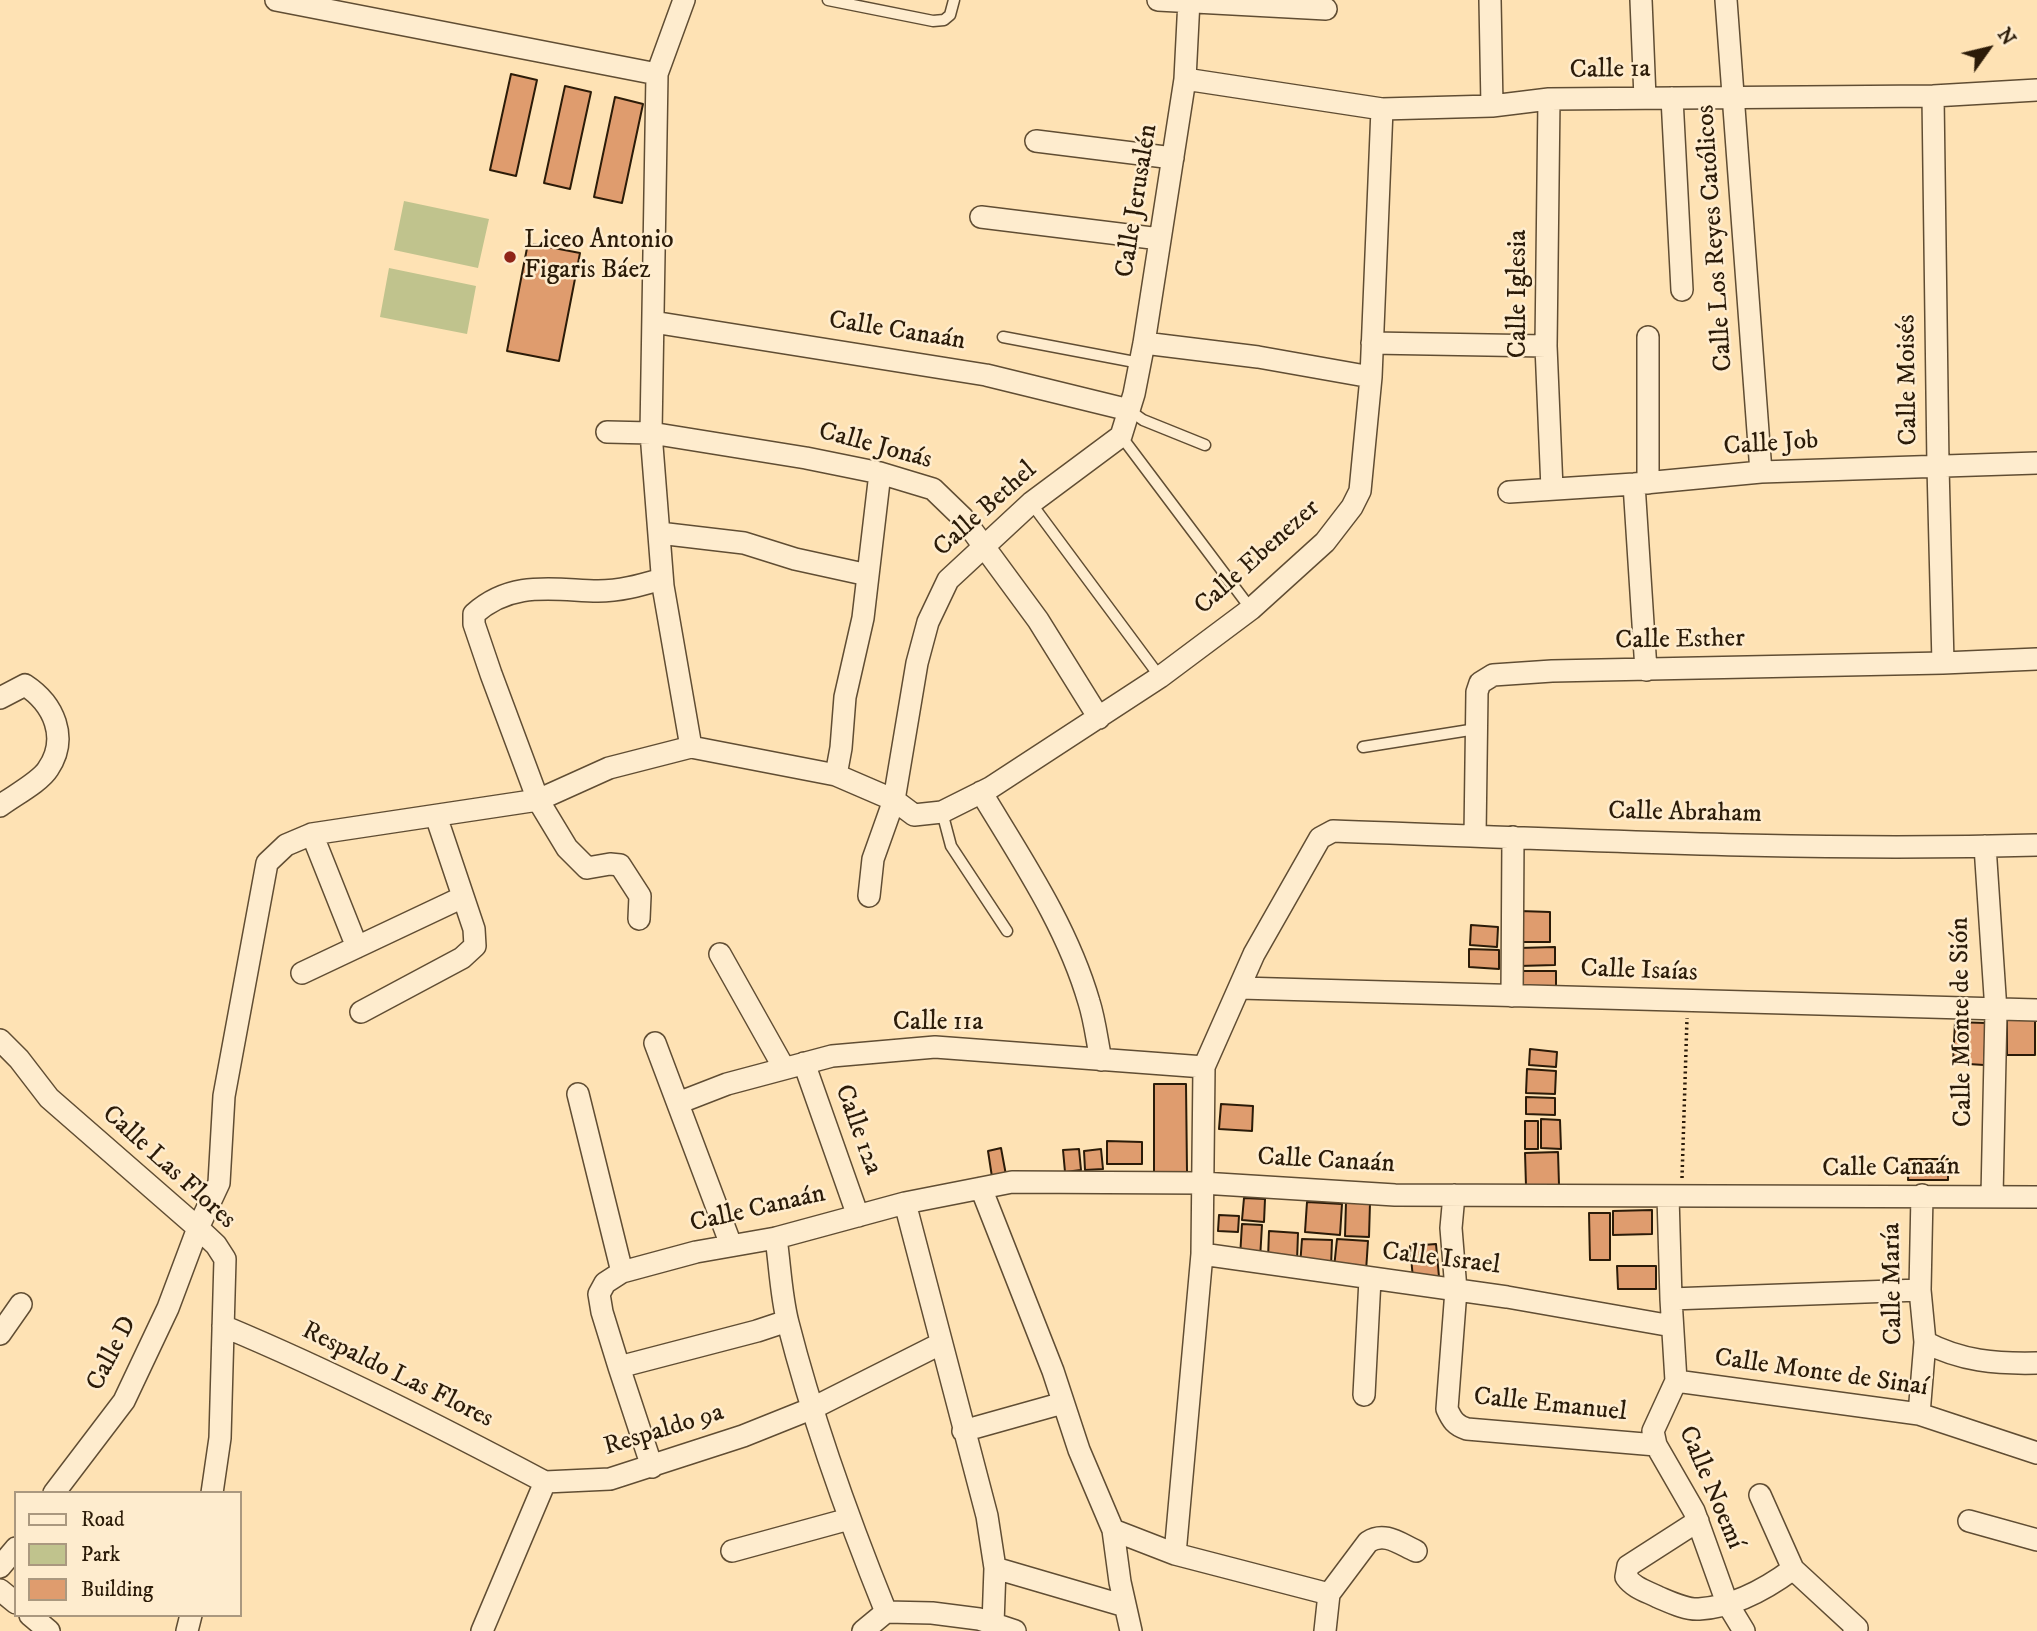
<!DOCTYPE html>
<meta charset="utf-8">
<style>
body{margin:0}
#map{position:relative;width:2037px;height:1631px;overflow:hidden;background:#fee2b4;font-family:"IM FELL DW Pica",serif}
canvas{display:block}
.legend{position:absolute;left:14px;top:1491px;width:228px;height:126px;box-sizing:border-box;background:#feecce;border:2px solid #aa987f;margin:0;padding:9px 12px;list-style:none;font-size:21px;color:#2b1b08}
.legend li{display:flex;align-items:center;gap:14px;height:35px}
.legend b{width:35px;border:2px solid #aa987f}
.north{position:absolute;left:1953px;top:14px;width:70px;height:70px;-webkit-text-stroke:5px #feecce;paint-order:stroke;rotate:56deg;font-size:19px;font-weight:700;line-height:28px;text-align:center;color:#2b1b08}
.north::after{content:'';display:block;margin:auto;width:24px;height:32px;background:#2b1b08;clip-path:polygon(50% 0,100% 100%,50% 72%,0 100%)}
</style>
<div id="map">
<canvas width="2037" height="1631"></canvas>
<ul class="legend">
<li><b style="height:9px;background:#feecce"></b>Road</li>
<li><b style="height:19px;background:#c0c38d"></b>Park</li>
<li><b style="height:19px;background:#df9c6e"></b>Building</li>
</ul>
<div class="north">N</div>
</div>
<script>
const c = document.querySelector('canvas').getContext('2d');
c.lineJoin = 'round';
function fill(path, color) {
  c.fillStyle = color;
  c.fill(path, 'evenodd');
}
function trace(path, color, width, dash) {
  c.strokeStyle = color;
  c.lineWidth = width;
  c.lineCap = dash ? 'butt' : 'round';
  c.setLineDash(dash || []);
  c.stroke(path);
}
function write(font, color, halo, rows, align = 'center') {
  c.font = font + ' "IM FELL DW Pica",serif';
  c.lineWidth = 5;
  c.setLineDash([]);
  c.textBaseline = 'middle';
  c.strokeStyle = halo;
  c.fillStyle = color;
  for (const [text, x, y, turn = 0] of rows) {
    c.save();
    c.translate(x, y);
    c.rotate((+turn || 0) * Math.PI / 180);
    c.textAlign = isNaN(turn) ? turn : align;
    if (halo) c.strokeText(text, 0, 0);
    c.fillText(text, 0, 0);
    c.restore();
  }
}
fill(new Path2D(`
 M404,201L489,219L478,268L394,250Z
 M389,268L476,286L467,334L380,317Z`), '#c0c38d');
const building = new Path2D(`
 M511,74L537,80L516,176L490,170Z
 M565,86L591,92L570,189L544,183Z
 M615,97L643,104L622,203L594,197Z
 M528,243L580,253L559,361L507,351Z
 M1520,911L1550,912V942H1520Z
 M1471,925L1498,927L1497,947L1470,945Z
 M1555,947V965L1519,966V948Z
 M1469,949L1499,950V969L1469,967Z
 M1521,971H1556V995H1522Z
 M2007,1020H2035V1055H2007Z
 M1955,1022L1986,1023L1984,1065L1953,1063Z
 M1530,1049L1557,1052L1556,1067L1529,1065Z
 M1527,1069L1556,1071L1555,1094L1526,1093Z
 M1154,1084H1186L1187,1172H1154Z
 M1526,1097L1555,1098V1115L1526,1114Z
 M1221,1104L1253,1106L1252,1131L1219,1129Z
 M1541,1119L1560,1120L1561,1149L1541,1148Z
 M1525,1121H1538V1149H1525Z
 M1107,1141L1142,1142V1164H1107Z
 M1001,1148L1006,1175L992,1177L988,1151Z
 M1079,1149L1081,1170L1065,1172L1063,1150Z
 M1101,1149L1103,1169L1085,1170L1084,1151Z
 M1558,1152L1559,1185L1526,1186L1525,1153Z
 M1909,1159H1948V1180H1908Z
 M1244,1198L1265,1199L1264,1222L1242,1220Z
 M1307,1202L1342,1204L1340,1235L1305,1232Z
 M1346,1202L1370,1203L1369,1237L1345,1236Z
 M1652,1210V1234L1613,1235V1211Z
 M1589,1213H1610V1260H1590Z
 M1219,1215L1239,1216L1238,1232L1218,1231Z
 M1242,1224L1262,1225L1260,1259L1240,1257Z
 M1269,1231L1298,1233L1297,1261L1268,1259Z
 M1302,1239L1332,1240L1331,1267L1300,1266Z
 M1337,1239L1368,1241L1366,1271L1334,1268Z
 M1436,1244L1439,1277L1413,1279L1410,1246Z
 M1617,1266H1656V1289H1618Z`);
fill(building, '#df9c6e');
trace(building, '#2b1b08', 2);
const lane = new Path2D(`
 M828,0L933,21L944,20L950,15L954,0
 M1003,337L1140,363
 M1129,410L1143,420L1205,445
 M1121,436L1251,609
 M1031,503L1160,677
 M1363,747L1476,729
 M942,812L951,846L1007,931`);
const street = new Path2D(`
 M276,0L657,74
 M684,0L657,74L651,433L663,586L691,747
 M1158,0L1326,9
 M1490,0L1492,106
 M1641,0L1645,98
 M1726,0L1761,472
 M1185,79L1382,109L1492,106L1549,99L1933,96L2037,90
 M1933,96L1938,466L1943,663
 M1672,98L1682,290
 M1549,99L1546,346L1552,489
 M1036,141L1173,158
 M981,217L1160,239
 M653,322L986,375L1129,410
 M1144,343L1258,357L1371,377
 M1372,343L1546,346
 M607,432L651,433L806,458L880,473L933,489L963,518L1038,620L1099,718
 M1648,483V337
 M1634,484L1646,670
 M1509,492L1634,484L1761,472L2037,463
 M659,533L744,543L795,559L868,575
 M0,698L25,685C54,704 69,738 48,769C40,782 13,796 0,806
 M836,775L841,748L845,697L863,618L880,473
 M981,792C1022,860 1067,926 1089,1002C1095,1021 1097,1041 1101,1060
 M312,834L357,947
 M1475,836L1477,692L1480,683L1493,675L1552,671L1943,663L2037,659
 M1985,846L1996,1011L1992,1196
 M869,896L873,859L894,800L917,663L928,622L948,580L1031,503L1121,436L1134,394L1144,343L1185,79L1189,0
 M639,919L640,896L620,865L610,864L587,868L567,848L538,800L491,674L474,624V614C512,580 553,590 598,591C621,591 641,585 662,579
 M720,954L784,1068
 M302,973L463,897
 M1240,988L2037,1010
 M1512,996L1513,837
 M361,1012L462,958L475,946L474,929L436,816
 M0,1040L19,1059L49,1098L198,1228L216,1245L225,1259L220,1438L212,1493
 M655,1043L731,1245
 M804,1063L858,1216
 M578,1094L622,1272
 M678,1103L727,1084L832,1056L935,1047L1204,1067
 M981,1188L1053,1371L1079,1450L1113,1530L1120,1582L1131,1631
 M1454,1195L1451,1228L1456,1290L1447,1409C1452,1420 1455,1425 1467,1429L1656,1445
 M1668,1196L1671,1299L1676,1381L1653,1431L1656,1445L1694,1511L1727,1603L1744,1631
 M905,1203L987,1516L995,1568L993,1624
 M776,1238C780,1266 781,1296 788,1323C813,1421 848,1518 886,1612
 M1202,1254L1507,1297L1672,1326
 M1671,1299L1920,1290
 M787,1321L757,1331L619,1367L602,1312L599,1294L605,1283L622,1272L696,1252L776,1238L905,1203L1012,1182L1202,1183L1395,1195L2037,1197
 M223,1326C333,1372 439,1426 545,1482
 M0,1334L21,1304
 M1925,1342C1961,1361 1996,1364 2037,1363
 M619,1367L652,1467
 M1676,1381L1919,1414L2037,1453
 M1364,1395L1370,1279
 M1919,1414L1925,1342L1920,1290L1922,1195
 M963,1431L1063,1403
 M54,1493L124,1401L168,1308L198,1228L219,1183L224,1096L267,863L286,845L312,834L538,800L609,768L691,747L836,775L894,800L914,815L942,812L990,788L1160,677L1251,609L1325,542L1352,507L1360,491L1371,377L1382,109
 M1760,1495L1793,1569
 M1698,1521L1628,1566L1626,1577C1634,1588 1646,1591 1658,1597C1670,1602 1686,1610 1699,1609C1734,1607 1766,1589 1793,1569L1857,1628L1854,1631
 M1969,1521L2037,1540
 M1113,1530L1175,1554L1329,1594
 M732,1551L849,1519
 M1175,1554L1202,1254L1204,1067L1254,954L1320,838L1333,831C1566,839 1803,852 2037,845
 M0,1567L16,1548
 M995,1568L1125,1606
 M0,1590L16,1603
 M30,1615L49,1631
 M187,1631L191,1615
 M482,1631L545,1482L610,1479L743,1436L813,1408L940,1344
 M863,1631L886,1612L932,1613L979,1619L1015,1631
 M1325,1631L1329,1594L1368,1542C1385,1531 1400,1544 1416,1551`);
trace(lane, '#604d33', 13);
trace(street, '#604d33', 24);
trace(new Path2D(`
 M1682,1178L1687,1018`), '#2b1b08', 3.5, [2, 3.5]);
trace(lane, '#feecce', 10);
trace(street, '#feecce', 21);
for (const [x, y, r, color] of [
 [510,257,7,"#8f2418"]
]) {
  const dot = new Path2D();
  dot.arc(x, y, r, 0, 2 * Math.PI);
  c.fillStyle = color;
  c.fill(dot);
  trace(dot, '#feecce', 2.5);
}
write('26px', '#2b1b08', '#feecce', [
 ["Calle 1a",1610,71,-1],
 ["Calle Jerusalén",1138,201,-81],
 ["Calle Los Reyes Católicos",1716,238,-94],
 ["Calle Iglesia",1520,294,-90],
 ["Calle Canaán",897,332,9],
 ["Calle Moisés",1909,380,-91],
 ["Calle Job",1771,445,-4],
 ["Calle Jonás",875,447,15],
 ["Calle Bethel",986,510,-42],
 ["Calle Ebenezer",1258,558,-42],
 ["Calle Esther",1680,641,-1],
 ["Calle Abraham",1685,814,1],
 ["Calle Isaías",1639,972,2],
 ["Calle Monte de Sión",1963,1022,-91],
 ["Calle 11a",938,1024],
 ["Calle 12a",857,1130,70],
 ["Calle Canaán",1326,1162,3],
 ["Calle Las Flores",168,1168,42],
 ["Calle Canaán",1891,1169,-1],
 ["Calle Canaán",758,1210,-13],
 ["Calle Israel",1441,1260,7],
 ["Calle María",1894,1284,-91],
 ["Calle D",113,1354,-63],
 ["Calle Monte de Sinaí",1821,1374,8],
 ["Respaldo Las Flores",397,1376,26],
 ["Calle Emanuel",1550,1406,6],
 ["Respaldo 9a",664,1431,-17],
 ["Calle Noemí",1710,1488,67]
]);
write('26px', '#2b1b08', '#feecce', [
 ["Liceo Antonio",524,242],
 ["Figaris Báez",524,272]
], 'left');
</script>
